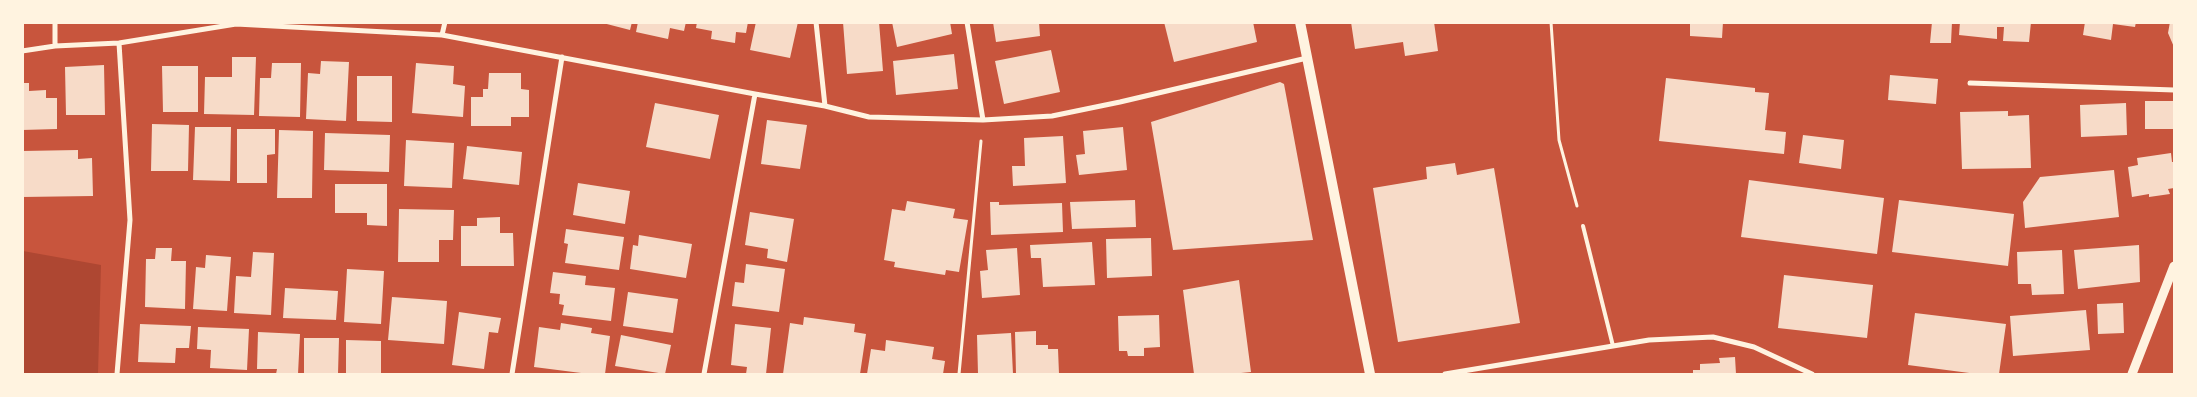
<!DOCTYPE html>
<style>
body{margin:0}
#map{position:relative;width:2197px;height:397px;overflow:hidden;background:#c8553d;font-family:Signika,sans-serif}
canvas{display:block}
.frame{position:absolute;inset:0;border:24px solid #fff3e0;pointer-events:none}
</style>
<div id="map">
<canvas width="2197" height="397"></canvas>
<div class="frame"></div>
</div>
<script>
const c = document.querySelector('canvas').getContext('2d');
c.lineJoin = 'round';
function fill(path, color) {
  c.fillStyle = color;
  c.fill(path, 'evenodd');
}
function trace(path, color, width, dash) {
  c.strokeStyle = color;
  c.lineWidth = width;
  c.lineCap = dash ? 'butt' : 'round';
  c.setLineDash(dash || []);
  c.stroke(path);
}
fill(new Path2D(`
 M23,251L101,265L98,374H23Z`), '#ae4732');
fill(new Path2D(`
 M599,22H632L630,30Z
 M638,22H686L684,31L670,28L668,39L636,32Z
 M697,22H748L746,33L736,32L735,43L711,39L712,31L696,28Z
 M756,22H798L790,58L750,50Z
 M843,22H879L883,71L847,74Z
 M892,22H950L952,34L897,47Z
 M993,22H1039L1040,36L996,42Z
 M1164,22H1253L1257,42L1174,62Z
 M1351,22H1434L1438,51L1405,56L1403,42L1355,49Z
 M1690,22H1723L1722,38L1690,36Z
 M1932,22H1952L1951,43H1930Z
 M1960,22H2031L2029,42L2003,41L2004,27H1997V39L1959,35Z
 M2085,22H2136L2135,27L2113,24L2111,40L2083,35Z
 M2170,22H2174V47L2168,33Z
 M1051,50L1060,92L1004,104L995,61Z
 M954,54L958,89L896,95L893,61Z
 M232,57H256L254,115L204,114L205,77H232Z
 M321,61L349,62L346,121L306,119L308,73L320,74Z
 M272,63H301L300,117L259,116L260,78H271Z
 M416,63L454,66L453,84L465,86L463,117L412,113Z
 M104,65L105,115H66L65,67Z
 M162,66H198V112H163Z
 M489,73H521V89L529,90V117H511V126H471V97H483V89H488Z
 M1890,75L1938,79L1936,104L1888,100Z
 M357,76H392V122L357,121Z
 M1666,78L1755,88V92L1769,93L1765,130L1786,132L1784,154L1659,141Z
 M1280,82L1284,84L1313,240L1173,250L1151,122Z
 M22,83H29V91L46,90V98H57V129L22,130Z
 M2145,101H2174V129H2145Z
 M655,103L719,115L710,159L646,147Z
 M2126,103L2127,135L2081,137L2080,105Z
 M2008,111V116L2029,115L2031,168L1962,169L1960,112Z
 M767,120L807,125L800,169L761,164Z
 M152,124L189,125L188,171H151Z
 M195,127H231L230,181L193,180Z
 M1123,127L1127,170L1079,175L1076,155L1085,154L1083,131Z
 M237,129H275V154L267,155V183H237Z
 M279,130L313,131L312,198H277Z
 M325,133L390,135L389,172L324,170Z
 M1803,135L1844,140L1841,169L1799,163Z
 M1063,136L1066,183L1013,186L1012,166H1025L1024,138Z
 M406,140L454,143L452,188L404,186Z
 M467,146L522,152L519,185L463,179Z
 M78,150V159L92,158L93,196L22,197V151Z
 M2171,153L2172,162H2174V188L2168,189L2170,194L2149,197V194L2132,197L2128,167L2138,165L2137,158Z
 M1455,163L1457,175L1494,168L1520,323L1398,342L1373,188L1427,179L1426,167Z
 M2114,170L2119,217L2025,228L2023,202L2040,177Z
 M1749,180L1884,198L1877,254L1741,237Z
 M578,183L630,191L625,224L573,215Z
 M335,184H387V226L367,225V213H335Z
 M1135,200L1136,227L1072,229L1070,202Z
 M1899,200L2014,214L2008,266L1892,252Z
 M907,201L955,209L953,218L968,220L959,272L946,270L945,275L894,267L895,262L884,260L892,209L905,211Z
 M990,202H999V205L1062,203L1063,232L991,235Z
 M399,209L454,210L453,240H439V262H398Z
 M750,212L794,219L787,262L767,258L768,249L745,245Z
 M500,217V233H513L514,266H461V226H477V218Z
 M566,229L624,237L619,270L565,263L568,244L564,243Z
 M639,235L692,244L686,278L630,269L633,245L638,246Z
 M1151,238L1152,276L1107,278L1106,239Z
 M1092,242L1095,285L1043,287L1041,258H1031L1030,245Z
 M2139,245L2140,282L2078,289L2074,250Z
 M156,248H172L171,261H186L185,309L145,307L146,259H155Z
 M1017,248L1020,295L982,298L980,271L988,270L986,250Z
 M2062,250L2064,294L2032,295L2031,284H2018L2017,252Z
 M253,252L274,253L271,315L234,313L236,276L251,277Z
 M206,255L231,257L227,311L193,309L196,267L205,268Z
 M746,264L785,269L779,312L732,306L735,282L744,283Z
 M347,269L384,271L381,324L344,322Z
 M553,272L586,276L585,285L615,288L611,321L562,315L564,305L559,304L560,294L550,293Z
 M1784,275L1873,285L1867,338L1778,328Z
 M1239,280L1251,372L1231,374H1194L1183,290Z
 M285,288L338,291L336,320L283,318Z
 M628,292L678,299L673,333L623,326Z
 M392,297L447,301L444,344L388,340Z
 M2123,303L2124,333L2098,334L2097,304Z
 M2086,310L2090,350L2013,356L2010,316Z
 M459,312L501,318L498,333L489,332L484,369L452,365Z
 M1915,313L2006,324L1999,374H1977L1908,365Z
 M1159,315L1160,347L1144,348V356H1128L1127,351H1119L1118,316Z
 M804,317L855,324L854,332L866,334L860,374H783L790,323L803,325Z
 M561,323L592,328L591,333L610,336L605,374H589L534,367L539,327L560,330Z
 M140,324L191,326L189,348H176L175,363L138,362Z
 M735,324L771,328L766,374H746L747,367L731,365Z
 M198,327L249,329L247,370L210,368L211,350L197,349Z
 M1036,331V345H1048V349H1058L1059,374H1016L1015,332Z
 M258,332L300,334L298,374H276L277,369H257Z
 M1011,333L1013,374H978L977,335Z
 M621,335L671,345L665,374L615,366Z
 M304,338H339L338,374H304Z
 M346,340L381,341V374H346Z
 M886,340L934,347L932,359L945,361L943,374H867L871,349L885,351Z
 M1735,357L1736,374H1693V370H1700V364L1720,363L1719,358Z`), '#f7dbc8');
trace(new Path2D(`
 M1551,22L1559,140L1577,206
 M959,374L981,141`), '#fff3e0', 3);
trace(new Path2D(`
 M1583,226L1613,346`), '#fff3e0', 4);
trace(new Path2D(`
 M816,22L825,106
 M967,22L983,120
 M442,35L445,22
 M55,46V22
 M22,51L55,46L119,43L236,24L442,35L755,94L825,106L869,117L983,120L1052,116L1120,102L1307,58
 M1970,83L2174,90
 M117,374L130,220L119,43
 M512,374L562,57
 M704,374L755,94
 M1445,374L1649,340L1713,337L1754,347L1812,374`), '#fff3e0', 5);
trace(new Path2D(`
 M2132,374L2174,266`), '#fff3e0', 9);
trace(new Path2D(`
 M1300,22L1370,374`), '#fff3e0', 10);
</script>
